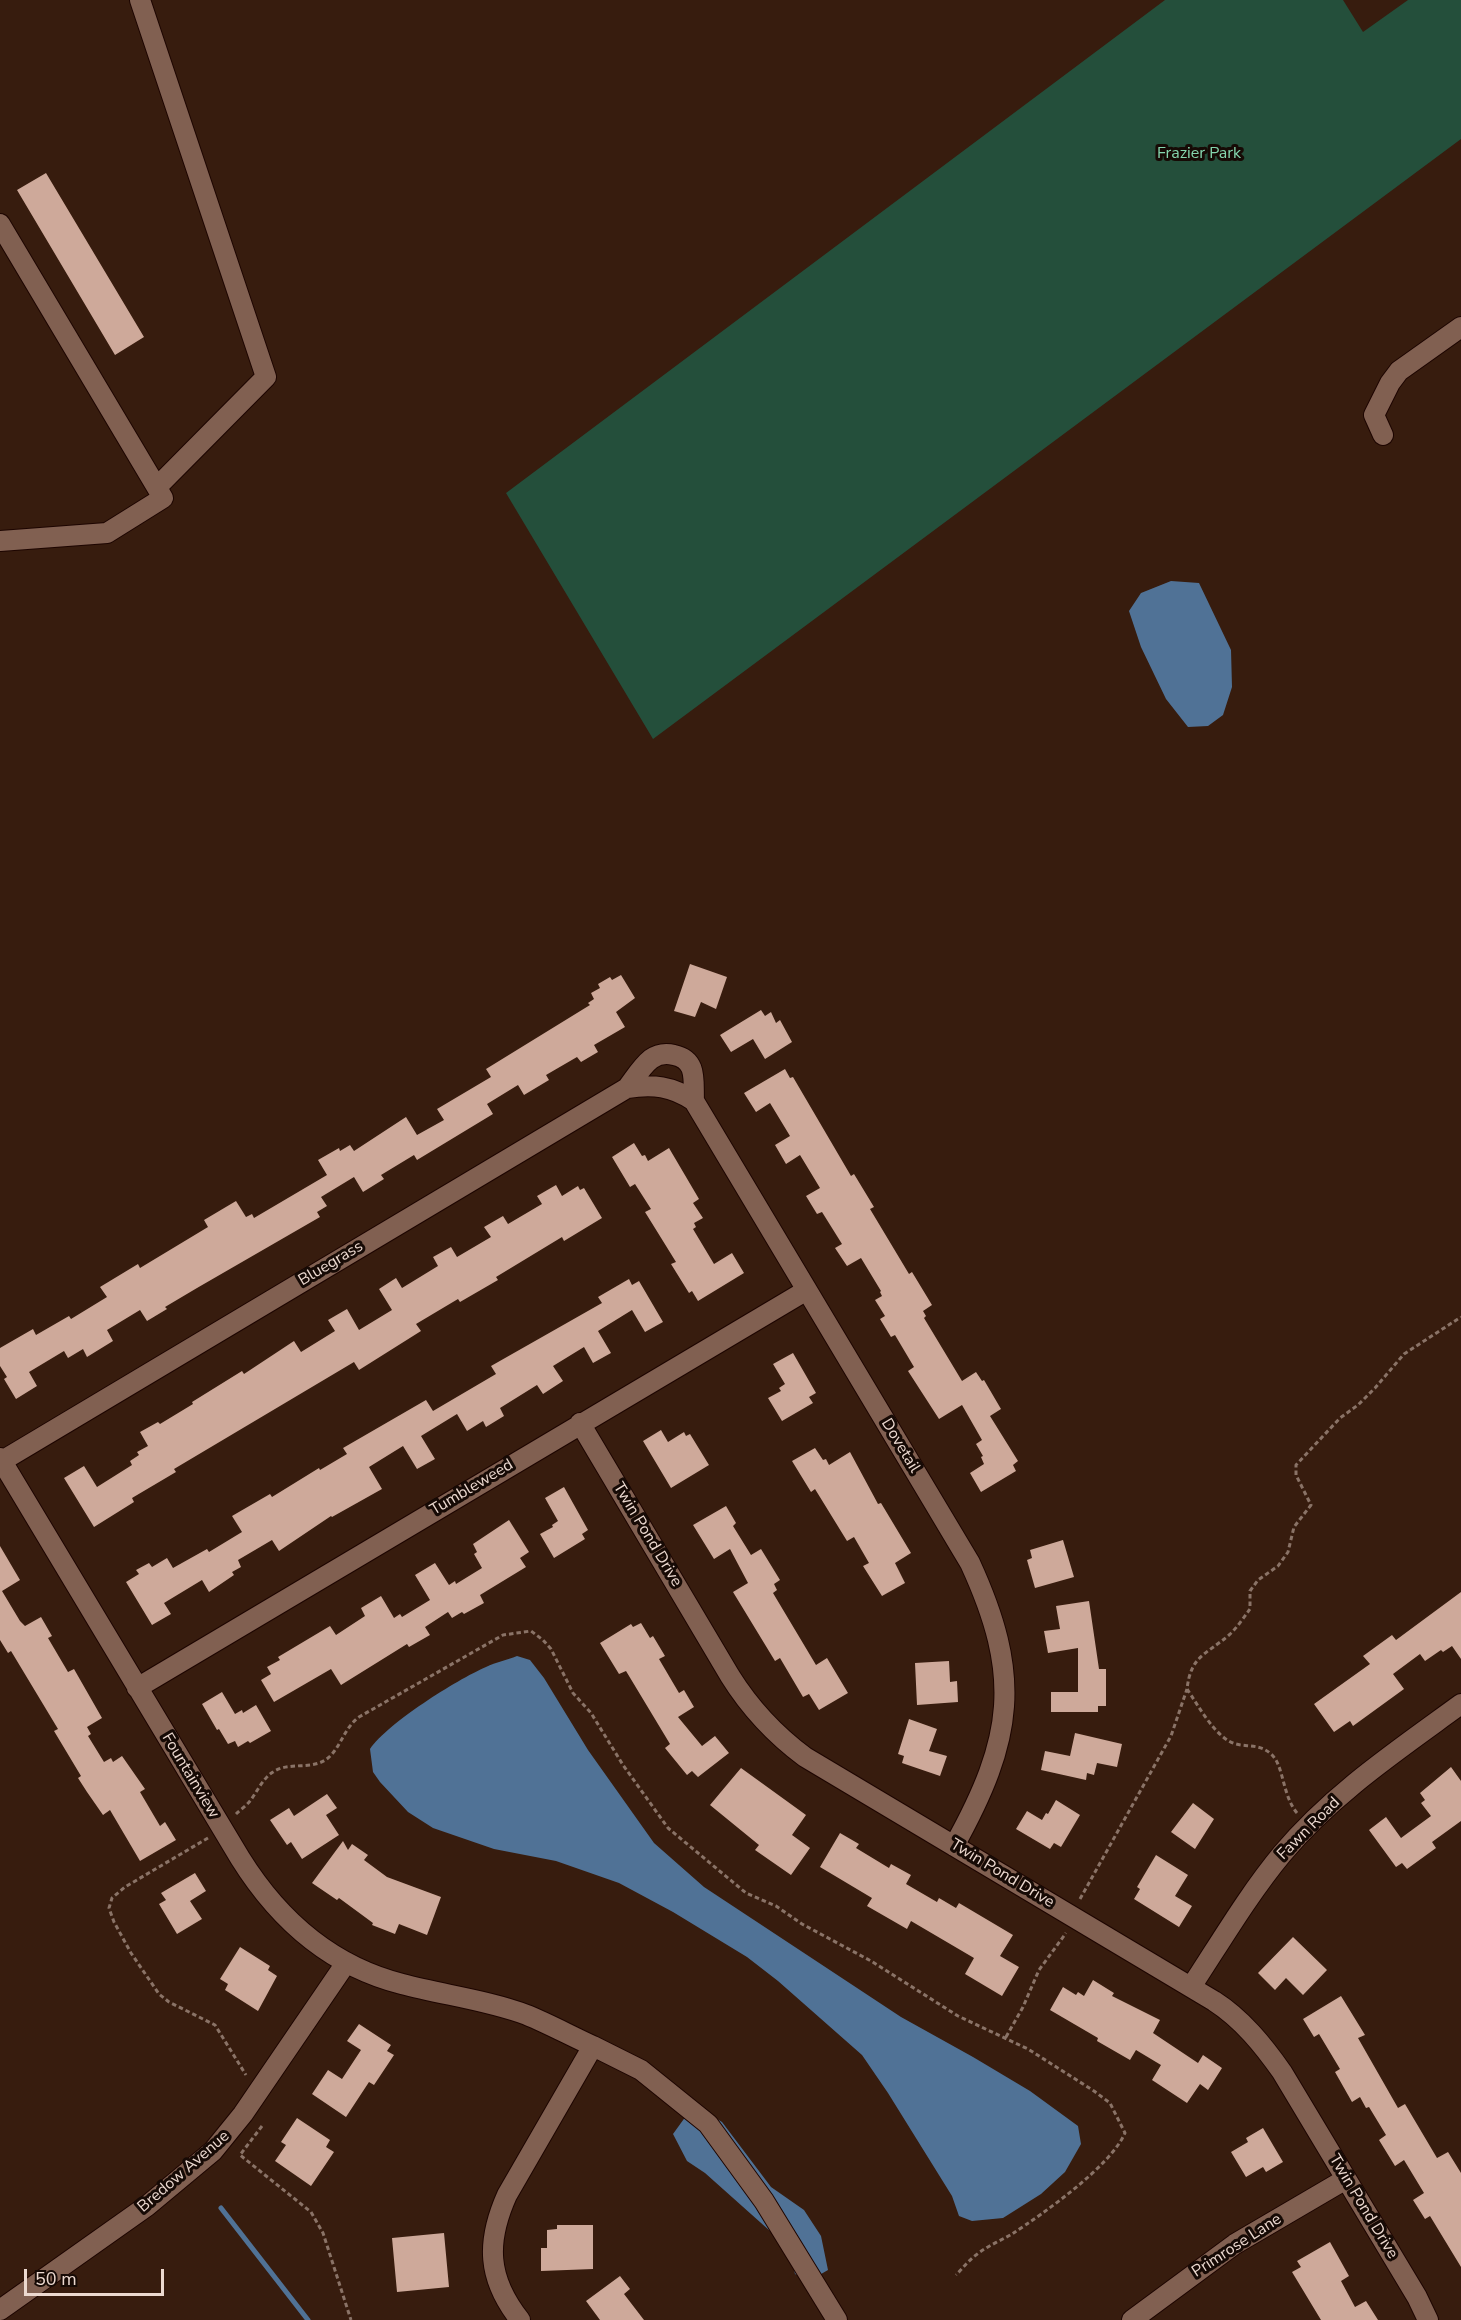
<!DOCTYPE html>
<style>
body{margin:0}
#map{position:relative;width:1461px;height:2320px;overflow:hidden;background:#371c0e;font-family:"Nunito Sans",sans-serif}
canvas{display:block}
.scale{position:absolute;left:24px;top:2269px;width:140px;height:27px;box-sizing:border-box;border:3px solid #ecd9d0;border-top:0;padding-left:8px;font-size:18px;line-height:21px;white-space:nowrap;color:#ecd9d0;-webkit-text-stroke:4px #160a05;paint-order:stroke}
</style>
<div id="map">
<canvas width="1461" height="2320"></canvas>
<div class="scale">50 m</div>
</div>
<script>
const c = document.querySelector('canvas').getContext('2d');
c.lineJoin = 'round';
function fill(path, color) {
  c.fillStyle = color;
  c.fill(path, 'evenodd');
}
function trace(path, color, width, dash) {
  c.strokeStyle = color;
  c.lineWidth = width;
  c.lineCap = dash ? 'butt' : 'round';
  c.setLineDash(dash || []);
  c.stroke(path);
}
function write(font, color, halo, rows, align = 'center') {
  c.font = font + ' "Nunito Sans",sans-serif';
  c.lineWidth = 6;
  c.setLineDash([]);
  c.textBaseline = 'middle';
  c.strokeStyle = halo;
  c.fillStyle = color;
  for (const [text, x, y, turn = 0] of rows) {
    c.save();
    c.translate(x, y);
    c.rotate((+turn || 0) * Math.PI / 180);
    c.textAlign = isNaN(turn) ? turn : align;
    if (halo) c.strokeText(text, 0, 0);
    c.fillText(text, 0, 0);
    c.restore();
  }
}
fill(new Path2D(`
 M1165,0H1343L1363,32L1408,0H1461V139L653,739L506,493Z`), '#244f3b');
fill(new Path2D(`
 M1171,581L1199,583L1231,650L1232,687L1223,715L1208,726L1188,727L1166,699L1141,647L1129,611L1141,593Z
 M517,1656L530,1660L544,1678L588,1750L654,1843L704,1887L901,2017L973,2057L1030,2091L1078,2126L1081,2144L1065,2172L1041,2194L1003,2218L972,2221L959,2216L952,2196L888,2093L862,2055L778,1981L747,1957L673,1912L619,1883L556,1861L494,1849L433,1828L408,1812L380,1782L373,1772L370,1749C388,1723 456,1680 486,1667C496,1662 507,1660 517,1656Z
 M704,2111L722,2122L771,2187L804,2210L821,2236L828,2270L809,2281L795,2274L791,2257L770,2231L705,2173L687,2161L673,2134L686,2116Z`), '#507296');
trace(new Path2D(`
 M221,2208L308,2320`), '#507296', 5);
fill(new Path2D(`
 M46,173L144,337L115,355L17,190Z
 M690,964L727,977L716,1009L701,1002L695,1017L674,1011Z
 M621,975L635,998L616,1012L625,1027L594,1045L598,1052L581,1062L577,1057L546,1075L549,1080L524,1095L518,1085L487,1104L493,1114L417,1160L414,1155L381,1175L384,1179L363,1192L354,1177L321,1197L327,1206L317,1212L320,1217L197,1288L165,1307L167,1309L147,1321L140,1310L107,1330L113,1341L87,1357L83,1349L68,1358L64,1351L29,1372L37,1386L16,1399L4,1379L7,1377L0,1366V1348L33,1329L36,1335L69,1316L71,1319L107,1297L100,1287L138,1264L140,1268L208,1227L204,1220L236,1201L246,1217L252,1214L254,1218L327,1175L318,1160L339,1148L340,1151L350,1145L354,1151L406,1117L417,1135L444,1120L437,1109L491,1077L486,1069L590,1005L588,1003L594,999L591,993L600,988L598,984L610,977L612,980Z
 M761,1010L765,1016L771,1012L776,1023L780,1020L792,1042L765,1059L753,1039L731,1052L720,1035Z
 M785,1069L790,1078L793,1077L851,1176L854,1174L874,1207L870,1209L909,1274L912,1272L932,1305L923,1311L926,1316L924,1318L962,1381L976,1372L982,1381L984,1380L1001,1409L990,1416L1018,1461L1013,1465L1016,1471L981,1492L970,1473L984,1464L981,1457L983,1456L976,1444L982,1440L962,1405L939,1419L908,1371L914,1367L895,1335L891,1337L880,1319L885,1316L875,1300L882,1296L880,1292L881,1291L861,1258L847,1266L835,1248L842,1244L822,1212L817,1214L806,1196L820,1188L800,1155L786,1164L775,1145L790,1136L770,1103L756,1112L744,1093Z
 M634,1143L642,1156L645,1155L648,1161L669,1148L699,1199L693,1203L703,1218L694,1223L696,1227L693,1229L714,1264L732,1253L744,1273L698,1301L692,1291L689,1293L671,1264L676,1262L645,1212L651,1209L635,1184L630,1187L612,1157Z
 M556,1185L562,1196L578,1186L580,1190L584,1188L602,1218L564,1241L562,1237L496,1277L498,1280L460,1302L458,1299L416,1324L421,1331L359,1370L354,1362L174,1469L176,1472L132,1498L134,1502L94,1527L64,1478L84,1466L97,1487L132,1465L130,1461L139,1455L137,1452L148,1446L140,1432L158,1422L160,1424L193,1404L192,1402L242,1371L244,1374L294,1341L301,1352L335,1331L328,1320L347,1309L359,1330L392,1310L379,1289L396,1278L402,1288L438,1266L433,1257L451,1247L457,1257L491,1237L484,1227L503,1216L508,1224L542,1204L537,1196Z
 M629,1279L632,1285L639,1281L663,1322L645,1332L632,1310L598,1331L611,1353L593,1363L584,1347L553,1366L563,1381L543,1394L537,1385L500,1408L504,1416L486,1427L483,1421L467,1431L457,1414L421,1436L435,1459L417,1469L403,1446L369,1467L382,1489L332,1517L331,1516L279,1551L272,1540L238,1560L241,1567L232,1572L234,1575L209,1592L202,1580L164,1603L171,1614L152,1625L126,1582L139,1574L136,1570L149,1563L152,1567L167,1558L173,1568L207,1549L209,1552L242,1532L232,1516L270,1494L272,1497L319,1468L320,1470L347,1454L343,1448L426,1400L433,1411L496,1374L491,1366L602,1303L598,1297Z
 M793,1353L816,1393L809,1397L813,1403L782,1421L768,1398L781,1391L779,1388L785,1384L773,1364Z
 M661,1430L668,1442L684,1432L686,1436L690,1434L709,1465L671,1488L643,1441Z
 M815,1448L823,1460L826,1459L829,1465L850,1452L878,1504L881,1503L911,1553L895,1563L905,1583L882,1596L863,1566L869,1563L854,1537L847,1541L815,1489L811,1492L792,1461Z
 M564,1487L588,1530L582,1534L585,1539L554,1558L540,1534L553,1527L552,1525L558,1521L545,1498Z
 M726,1506L736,1523L733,1526L751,1555L761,1549L780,1580L774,1584L777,1590L773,1593L816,1665L827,1658L848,1693L819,1710L809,1694L803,1697L780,1658L775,1661L733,1592L748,1583L730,1549L714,1559L693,1525Z
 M509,1520L529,1552L520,1558L526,1567L480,1595L484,1603L464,1614L462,1612L452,1618L448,1612L425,1627L430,1635L409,1647L407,1644L341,1685L331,1669L274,1702L261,1680L271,1674L267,1667L280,1660L278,1657L330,1626L336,1635L365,1616L361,1608L381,1596L394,1618L400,1614L402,1617L430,1600L415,1575L435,1563L449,1585L455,1581L456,1584L482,1568L474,1554L477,1552L473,1544Z
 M1063,1540L1074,1577L1035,1588L1027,1560L1032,1558L1030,1550Z
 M0,1546L20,1580L2,1591L20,1621L25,1626L41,1617L52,1636L48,1638L68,1672L74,1669L102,1718L87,1727L91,1734L88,1736L104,1762L111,1758L113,1762L122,1756L145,1789L140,1792L160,1826L165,1822L176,1840L140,1861L110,1810L103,1815L87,1792L78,1778L81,1776L54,1731L58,1729L11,1651L8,1653L0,1640Z
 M1461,1592V1659L1452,1646L1443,1652L1441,1650L1425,1661L1420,1654L1393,1674L1404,1689L1353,1726L1350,1721L1334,1732L1314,1704L1370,1664L1363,1656L1392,1635L1396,1640Z
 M1089,1601L1099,1669H1106V1706H1098V1712H1051V1692H1078V1648L1048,1653L1044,1631L1060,1629L1056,1606Z
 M641,1623L650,1638L653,1636L665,1656L659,1659L679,1693L684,1690L694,1707L678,1717L702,1746L715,1736L729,1753L698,1777L692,1771L687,1775L665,1748L670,1744L626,1671L619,1674L600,1643L631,1624L633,1627Z
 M949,1661L950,1682L957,1681L958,1702L917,1705L915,1663Z
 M222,1692L235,1714L242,1710L243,1713L256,1705L271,1731L250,1743L248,1741L238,1747L235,1741L228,1744L219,1729L217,1730L202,1704Z
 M909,1719L937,1729L929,1751L947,1756L940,1776L902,1763L904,1756L898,1754Z
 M1075,1733L1122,1744L1117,1767L1097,1763L1094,1775L1087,1773L1086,1780L1041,1770L1045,1751L1070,1756Z
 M1451,1767L1461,1781V1821L1432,1842L1436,1848L1407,1869L1402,1863L1396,1867L1369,1830L1386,1817L1401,1838L1431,1816L1421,1803L1425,1800L1420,1793Z
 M741,1768L806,1815L792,1835L810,1848L791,1875L755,1850L759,1845L710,1805Z
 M327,1794L337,1808L326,1815L339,1835L302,1859L291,1842L287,1845L270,1820L289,1808L294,1816Z
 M1056,1800L1080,1815L1061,1847L1054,1843L1050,1849L1016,1829L1027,1811L1042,1820L1046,1813L1048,1814Z
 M1193,1803L1214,1819L1195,1849L1171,1832Z
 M840,1833L859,1844L856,1848L889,1868L891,1864L911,1875L906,1884L937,1902L939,1898L956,1908L959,1903L1013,1935L1000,1956L1019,1967L1002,1996L965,1974L974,1958L911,1921L907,1929L867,1906L872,1898L820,1867Z
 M343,1841L348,1850L352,1844L368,1855L364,1860L387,1877L441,1897L427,1935L399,1924L395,1934L372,1925L373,1923L339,1898L337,1900L312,1883Z
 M1156,1855L1188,1875L1175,1896L1192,1906L1179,1927L1134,1899L1140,1889L1137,1887Z
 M195,1873L206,1891L190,1901L202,1919L177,1934L159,1904L166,1900L161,1893Z
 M1293,1937L1327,1970L1303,1995L1286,1978L1275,1990L1258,1973Z
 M240,1947L270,1966L268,1970L277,1976L258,2011L225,1990L228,1984L220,1979Z
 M1093,1980L1114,1993L1112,1996L1160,2020L1153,2033L1198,2063L1203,2055L1222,2068L1208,2090L1200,2084L1187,2103L1152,2080L1161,2065L1136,2050L1130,2060L1097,2041L1098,2038L1050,2010L1063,1987L1076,1995L1078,1992L1084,1996Z
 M1341,1996L1365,2035L1358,2038L1398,2108L1405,2104L1437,2158L1448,2152L1461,2173V2267L1430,2216L1425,2219L1413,2200L1424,2193L1404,2160L1395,2166L1379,2140L1386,2135L1369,2107L1366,2108L1360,2097L1352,2102L1335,2072L1340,2069L1319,2034L1314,2037L1303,2019Z
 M359,2024L391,2045L387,2051L394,2055L374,2085L369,2082L346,2117L312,2094L328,2070L342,2079L361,2050L347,2041Z
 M297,2118L330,2140L326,2147L334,2152L311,2186L275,2161L286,2145L281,2142Z
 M1263,2128L1283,2162L1266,2172L1263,2167L1246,2177L1231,2152L1248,2142L1246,2138Z
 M557,2225H593V2269L541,2271V2248H547V2230L557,2229Z
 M444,2233L449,2287L397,2292L392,2238Z
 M1330,2242L1349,2276L1341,2281L1355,2307L1366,2301L1378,2320H1321L1292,2272L1301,2267L1297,2261Z
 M620,2276L630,2289L624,2294L644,2320H600L586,2301Z`), '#cea99a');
const minor = new Path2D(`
 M140,0L266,377L157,487
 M0,224L163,498L107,533L0,541
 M1383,435L1374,415L1390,383L1399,371L1461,327
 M627,1088C634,1079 642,1066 651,1059C658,1054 666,1053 674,1055C698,1060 693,1081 694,1101
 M580,1423L730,1676C750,1708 774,1734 805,1757L1214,2001C1242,2019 1263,2045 1282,2072L1417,2297L1428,2320
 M0,1458L240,1858C278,1919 331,1966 402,1984C443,1995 487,2000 527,2015C549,2024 571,2036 593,2046L507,2195C486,2242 487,2278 520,2320
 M2,1461L627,1088C653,1084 672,1086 694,1101L970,1563C1022,1676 1014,1738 954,1846
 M137,1688L807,1290
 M1191,1987C1220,1943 1248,1895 1282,1854C1332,1794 1398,1750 1461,1704
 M593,2046L641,2070L708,2124L764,2201L837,2320
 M0,2310L147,2206L213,2151L243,2114L346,1963
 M1132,2320L1235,2244L1346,2179`);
trace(minor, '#1d0500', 22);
trace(new Path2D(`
 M1297,1813C1282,1795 1284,1765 1271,1754C1260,1744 1248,1747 1236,1744C1216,1739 1198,1705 1187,1689C1191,1655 1206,1655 1229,1635C1237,1628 1244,1617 1250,1609V1591L1258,1580L1278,1566L1288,1552L1294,1527L1311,1505L1296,1475V1465L1340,1418L1358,1405L1375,1388L1404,1354L1461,1317
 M236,1814C240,1810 246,1806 250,1801C257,1792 263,1778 273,1772C289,1761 312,1771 328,1758C341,1747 344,1728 359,1717L503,1635L531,1631L543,1640L551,1649L573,1693L591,1713L623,1765L668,1828L746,1893L776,1906L802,1924L871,1961L958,2016L1028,2049L1094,2091L1110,2103L1125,2133C1110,2167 1044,2213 1012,2234C1000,2241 987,2246 976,2255C969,2260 963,2268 956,2275
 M208,1838L125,1887L112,1898L109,1908L114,1922L131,1953L159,1994L169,2002L215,2025L246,2075
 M1080,1899L1171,1736L1187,1689
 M1006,2037L1023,2007L1039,1970L1066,1933
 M262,2126L240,2155L311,2212L323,2233L351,2320`), '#8a7367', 3, [4.5, 3]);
trace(minor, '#816051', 20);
write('16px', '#85d6ae', '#160a05', [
 ["Frazier Park",1199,154]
]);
write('16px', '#ecd9d0', '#160a05', [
 ["Bluegrass",331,1264,-31],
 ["Dovetail",900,1446,59],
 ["Tumbleweed",472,1488,-31],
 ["Twin Pond Drive",647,1535,59],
 ["Fountainview",190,1776,59],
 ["Fawn Road",1309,1829,-45],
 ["Twin Pond Drive",1002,1874,31],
 ["Bredow Avenue",184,2172,-41],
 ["Twin Pond Drive",1363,2207,59],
 ["Primrose Lane",1237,2246,-33]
]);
</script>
